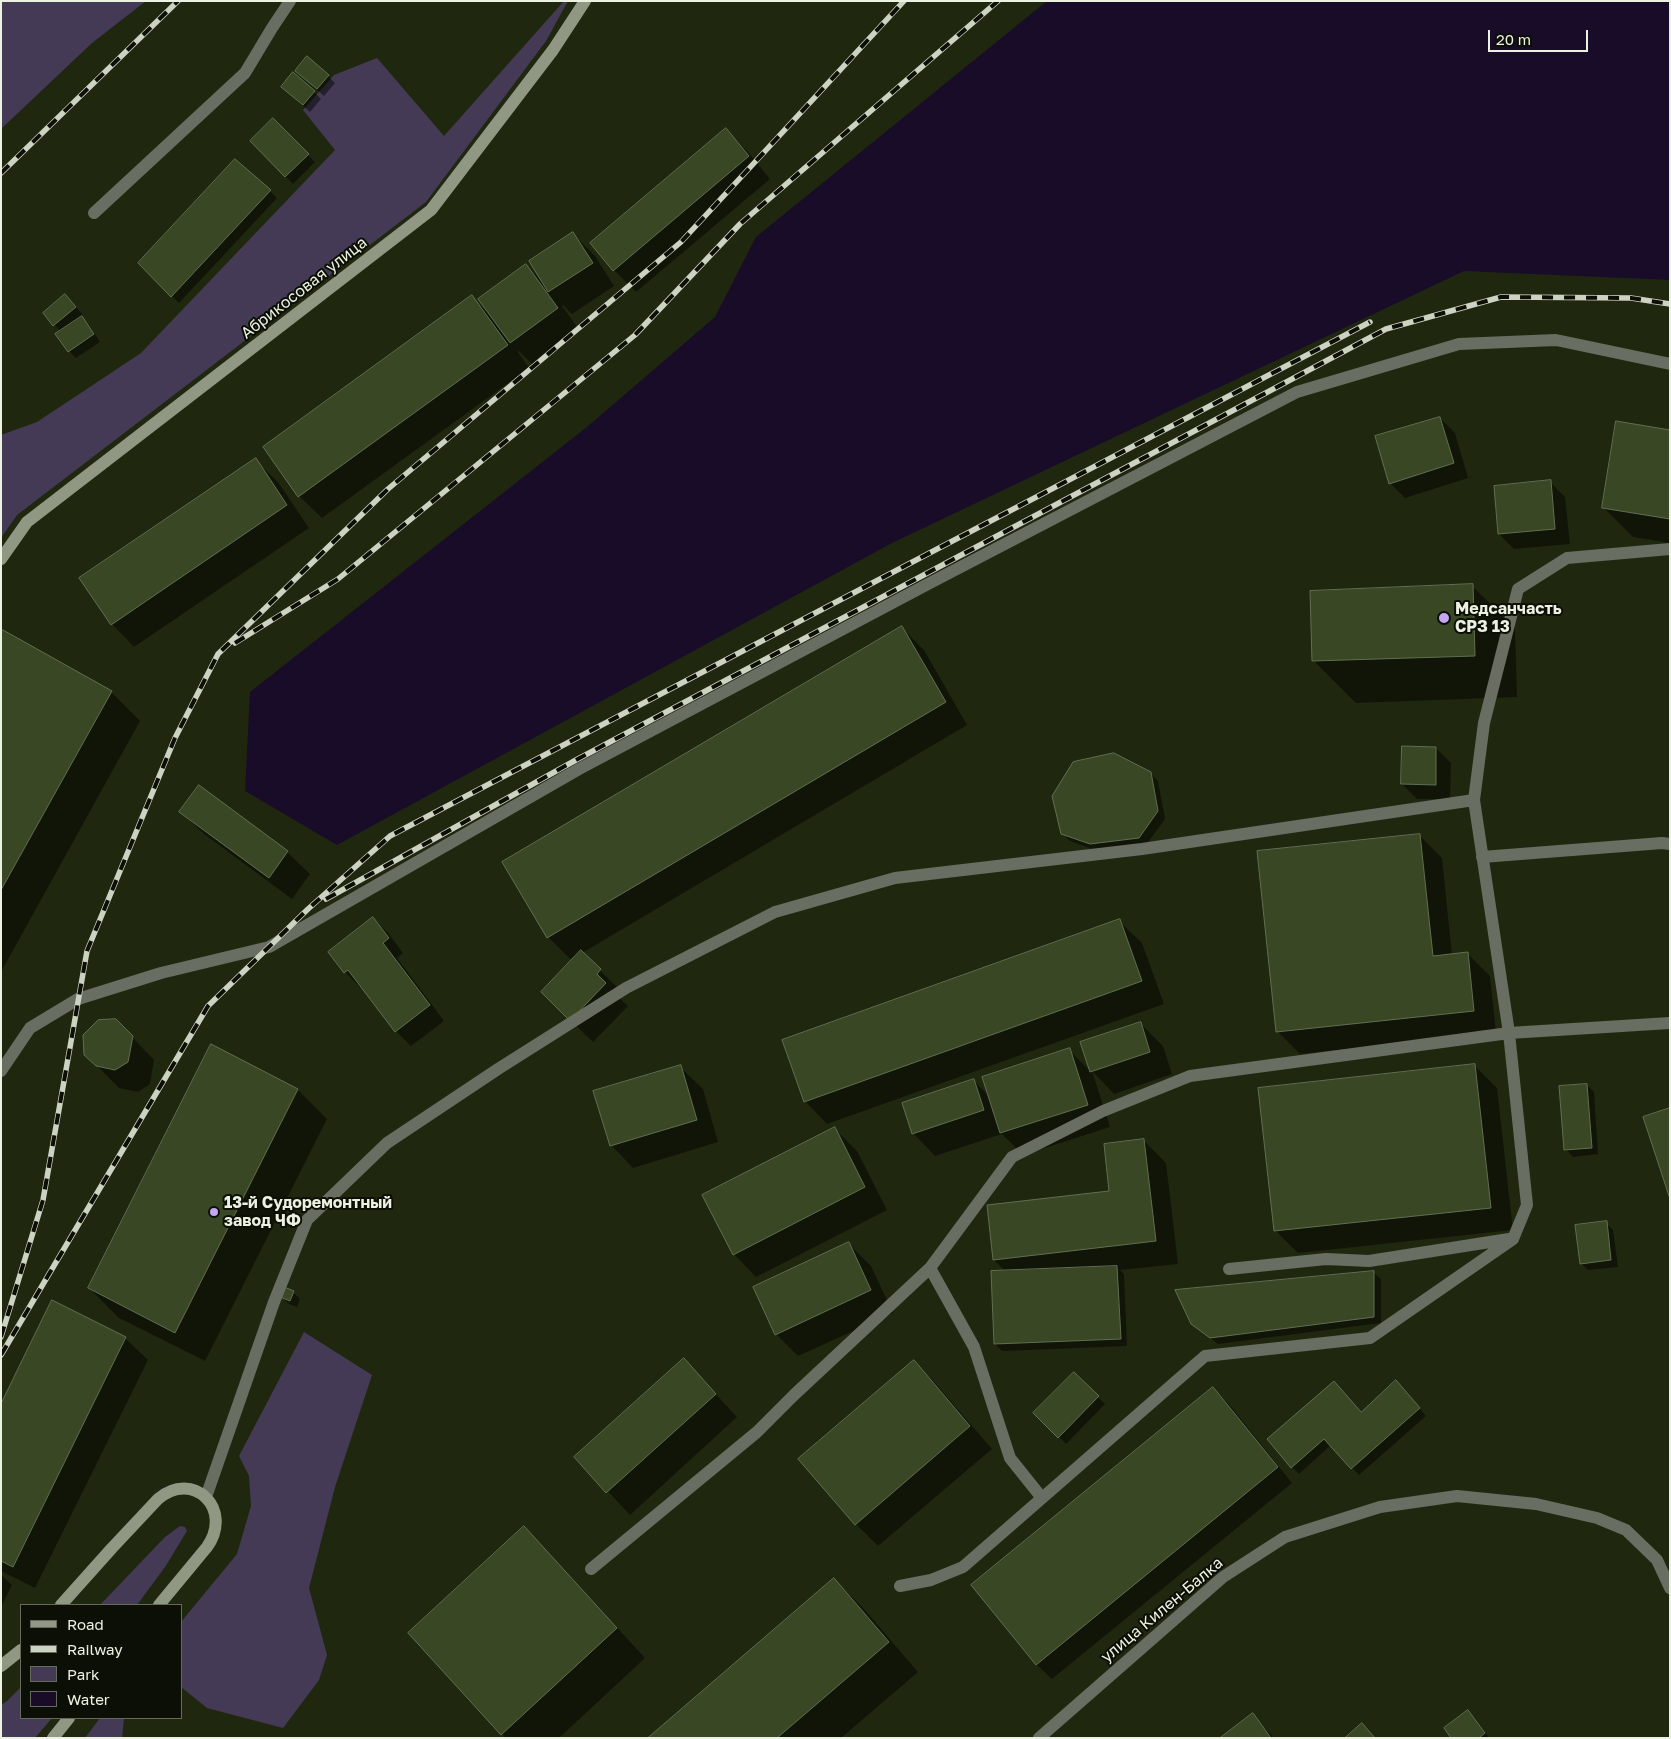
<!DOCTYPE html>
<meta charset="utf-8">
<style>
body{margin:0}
#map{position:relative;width:1671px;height:1739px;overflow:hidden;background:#1f280f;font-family:"Golos Text",sans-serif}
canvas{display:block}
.frame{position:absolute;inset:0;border:2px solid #ebf2e2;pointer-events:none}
.legend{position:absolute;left:20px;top:1604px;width:162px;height:115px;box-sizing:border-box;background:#0b0f05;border:1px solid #656a5d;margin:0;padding:6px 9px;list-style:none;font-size:15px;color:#ebf2e2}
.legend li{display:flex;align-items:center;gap:10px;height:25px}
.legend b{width:25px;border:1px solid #656a5d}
.scale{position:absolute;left:1488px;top:30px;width:100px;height:22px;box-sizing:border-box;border:2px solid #ebf2e2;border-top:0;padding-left:6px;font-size:15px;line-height:18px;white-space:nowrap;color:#ebf2e2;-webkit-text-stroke:4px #0b0f05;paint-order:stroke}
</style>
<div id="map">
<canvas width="1671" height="1739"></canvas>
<div class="frame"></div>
<ul class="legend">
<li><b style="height:6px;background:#909884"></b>Road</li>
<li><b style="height:6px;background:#ccd3c2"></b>Railway</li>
<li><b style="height:14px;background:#453a55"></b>Park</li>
<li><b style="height:14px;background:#190c29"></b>Water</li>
</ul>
<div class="scale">20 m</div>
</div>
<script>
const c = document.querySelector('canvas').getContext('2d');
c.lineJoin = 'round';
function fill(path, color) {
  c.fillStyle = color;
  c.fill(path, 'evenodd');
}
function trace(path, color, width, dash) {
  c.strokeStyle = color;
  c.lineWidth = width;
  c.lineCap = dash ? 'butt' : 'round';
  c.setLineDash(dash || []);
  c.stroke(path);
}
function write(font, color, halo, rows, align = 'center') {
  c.font = font + ' "Golos Text",sans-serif';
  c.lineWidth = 4;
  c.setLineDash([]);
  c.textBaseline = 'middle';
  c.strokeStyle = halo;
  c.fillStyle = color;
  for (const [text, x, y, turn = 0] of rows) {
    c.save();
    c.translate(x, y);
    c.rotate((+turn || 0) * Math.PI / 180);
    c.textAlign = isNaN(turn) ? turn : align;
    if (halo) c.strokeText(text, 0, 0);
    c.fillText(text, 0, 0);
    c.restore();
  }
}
fill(new Path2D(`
 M1,1H146L92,43L1,129Z
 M564,1H568L546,41L426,202L17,515L1,538V435L37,422L141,353L335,150L303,110L334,75L377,58L444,136Z
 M304,1332L372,1375L335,1487L309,1588L327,1655L319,1680L283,1728L207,1708L181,1687V1622L237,1554L251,1506L249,1476L239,1456Z
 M180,1526L185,1527L187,1531L165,1567L137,1605H100L165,1537Z
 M21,1687V1718H52L35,1738H1V1705L7,1701Z
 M100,1718H124L122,1738H85Z`), '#453a55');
fill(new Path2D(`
 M1047,1H1670V280L1464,271L892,543L337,845L245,791L250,692L587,427L715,317L756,237Z`), '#190c29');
fill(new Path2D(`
 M328,76L335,83L324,96L304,78Z
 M314,92L321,99L310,112L290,94Z
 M273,119L315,162L293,184L252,141Z
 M726,130L748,152L770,179L636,292L614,270Z
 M270,191L277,198L179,303L139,263Z
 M573,234L595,256L614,286L572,314L563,305L562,306L580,331L533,365L519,351L518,352L529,368L322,518L299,496L472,297L486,311L526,265L541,280Z
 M65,295L83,315L80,316L89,325L100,342L76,358L69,351L61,332L44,313Z
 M1440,418L1455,433L1468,478L1405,498L1390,483Z
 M1670,431V543L1633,537L1603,507Z
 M255,460L278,482L309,528L134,647L112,624Z
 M1550,482L1565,497L1570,544L1514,549L1499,534Z
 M1472,586L1515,628L1517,697L1356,703L1314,661Z
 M901,627L924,650L967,725L582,953L622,992L618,997L628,1006L593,1042L565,1015L576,956L570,959L548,937Z
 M1,635L111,692L140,721L1,972Z
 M1436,748L1451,763L1450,799H1417L1402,784Z
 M1150,773L1158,781L1165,819L1146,845L1098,851L1070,841L1062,833Z
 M199,787L287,852L310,874L292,899L204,834L181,812Z
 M1419,835L1442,858L1452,955L1467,953L1490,976L1496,1033L1300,1054L1277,1031Z
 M373,918L388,933L403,953L397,958L444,1021L411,1046L396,1031L361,985L360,987L345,972Z
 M1119,921L1142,943L1164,1004L827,1124L805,1101Z
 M116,1020L154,1060L150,1084L138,1092L119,1088L86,1055Z
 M1140,1023L1163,1046L1172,1074L1114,1094L1092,1071L1110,1127L1023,1155L1002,1134L935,1156L913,1133L974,1081L989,1096L1069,1050L1091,1072L1082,1042Z
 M1475,1066L1497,1088L1513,1230L1298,1253L1275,1230Z
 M680,1067L703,1089L718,1142L633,1168L611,1145Z
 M1587,1085L1594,1092L1598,1154L1573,1157L1566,1149Z
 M298,1090L327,1119L205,1361L119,1318L89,1288Z
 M835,1129L857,1151L887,1210L756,1277L734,1254Z
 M1144,1141L1166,1163L1178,1264L1120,1270L1124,1274L1127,1346L1002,1351L995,1344L1006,1272L994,1260L1111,1192Z
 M1606,1223L1613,1230L1618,1267L1588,1270L1581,1263Z
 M849,1244L871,1266L893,1313L798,1356L776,1334Z
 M1373,1272L1381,1279V1323L1218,1344L1192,1323Z
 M293,1292L300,1299L297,1307L289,1304L281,1297Z
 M125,1338L148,1360L35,1588L1,1571V1407Z
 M684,1360L737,1417L630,1515L576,1457Z
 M914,1361L936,1384L992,1449L878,1546L856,1524Z
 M1074,1374L1105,1404L1066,1444L1035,1413Z
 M1213,1388L1228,1403L1292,1483L1052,1679L1037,1665L973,1585Z
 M1341,1389L1361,1413L1403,1389L1426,1416L1359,1475L1331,1445L1299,1474L1292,1467Z
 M524,1528L553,1558L645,1658L559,1738H506L410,1633Z
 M1,1575L12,1585L1,1607Z
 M834,1579L864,1609L918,1672L841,1738H650Z
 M1468,1712L1475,1719L1489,1738H1453Z
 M1253,1715L1274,1738H1222Z`), '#0007');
const building = new Path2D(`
 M307,56L329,75L317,89L295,71Z
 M293,72L315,91L303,105L281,87Z
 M273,118L309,154L285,177L250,141Z
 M726,128L749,156L613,271L590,243Z
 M235,159L271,190L171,297L138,263Z
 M573,232L593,263L548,292L529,261Z
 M526,264L558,308L510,343L478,299Z
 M65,294L76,307L53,326L43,313Z
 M472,295L508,345L298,497L263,447Z
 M82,316L94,334L68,352L55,334Z
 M1440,417L1454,463L1389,484L1375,436Z
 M1616,421L1670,430V519L1602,508Z
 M256,458L287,505L111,625L79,578Z
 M1551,480L1555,529L1498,534L1494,486Z
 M1473,584L1475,656L1312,661L1310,591Z
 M902,626L946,702L547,938L502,862Z
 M3,630L112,691L1,890V633Z
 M1402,746L1436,747V785L1401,784Z
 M1114,753L1151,772L1158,811L1139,838L1090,844L1061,834L1052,796L1073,762Z
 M199,785L288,851L269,878L179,812Z
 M1420,834L1433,956L1468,952L1474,1011L1276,1032L1257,851Z
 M373,917L389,938L383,943L430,1005L395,1032L348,970L344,973L328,952Z
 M1120,919L1142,981L804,1102L782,1040Z
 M581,950L601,969L597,974L606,983L570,1021L541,992Z
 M116,1019L133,1036L128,1062L115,1070L96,1066L84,1055L83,1035L98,1020Z
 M1141,1022L1150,1052L1090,1072L1080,1042Z
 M211,1044L298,1089L175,1333L88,1288Z
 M1070,1048L1088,1105L1000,1133L982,1077Z
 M1475,1064L1491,1208L1274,1231L1258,1088Z
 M681,1065L697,1120L610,1146L593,1091Z
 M974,1079L984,1110L912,1134L902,1103Z
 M1587,1084L1592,1148L1564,1150L1559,1086Z
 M1670,1108V1199L1643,1117Z
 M835,1127L865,1187L733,1255L702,1195Z
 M1144,1139L1156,1241L993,1260L987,1205L1109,1191L1104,1144Z
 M1607,1221L1611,1260L1580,1264L1575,1225Z
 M849,1242L871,1290L775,1335L753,1287Z
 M1117,1266L1121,1339L994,1344L991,1271Z
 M1374,1271V1317L1210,1338L1191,1324L1175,1290Z
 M284,1287L294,1291L290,1301L280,1297Z
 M52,1300L126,1337L13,1567L1,1561V1404Z
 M684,1358L716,1394L606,1493L574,1457Z
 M914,1360L970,1426L855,1525L798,1459Z
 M1074,1372L1099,1396L1058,1438L1033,1413Z
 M1396,1380L1420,1408L1351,1469L1324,1439L1291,1468L1267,1439L1334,1381L1361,1412Z
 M1213,1387L1278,1467L1036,1665L971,1585Z
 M524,1526L617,1628L501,1735L408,1633Z
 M834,1578L889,1642L777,1738H648Z
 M1468,1710L1485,1733L1479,1738H1451L1444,1728Z
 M1253,1713L1271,1738H1220Z
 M1362,1723L1375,1738H1345Z`);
fill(building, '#394724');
trace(building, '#626e52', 1);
trace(new Path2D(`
 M94,213L245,73L272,28L290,1
 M1482,857L1662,843L1670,844
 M1,1071L30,1028L78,999L161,973L269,947L579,769L928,584L1297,392L1459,344L1556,340L1670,364
 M930,1268L974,1347L1010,1458L1042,1498
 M1229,1269L1326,1259L1369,1261L1509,1239
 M206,1497L274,1302L307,1220L387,1143L498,1069L626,988L775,912L895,878L1142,849L1474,800
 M591,1569L757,1432L794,1395L930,1268L1012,1157L1103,1111L1190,1076L1509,1033L1670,1023
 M900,1586L931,1580L963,1567L1205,1356L1370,1338L1513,1239L1527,1205L1509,1033L1474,800L1484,723L1518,589L1567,558L1670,549`), '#696e62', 12);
trace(new Path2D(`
 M1039,1738L1223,1577L1285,1537L1380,1507L1457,1496L1536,1504L1597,1518L1626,1530L1657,1560L1670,1588`), '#696e62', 12);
trace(new Path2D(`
 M1,559L27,522L431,210L553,50L585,1
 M61,1605L112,1548L158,1499C193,1469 234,1509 207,1547L159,1605
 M1,1666L21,1650
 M53,1738L69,1718`), '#909884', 12);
const rail = new Path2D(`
 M1,173L178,1
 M235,643L338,579L635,335L740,224L998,1
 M326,899L576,760L1386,329L1501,297L1631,298L1670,304
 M1,1337L43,1200L87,951L175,738L218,654L388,489L681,242L904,1
 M1,1355L208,1006L308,909L390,836L1370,322`);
trace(rail, '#ccd3c2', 5.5);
trace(rail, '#0b0f05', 4, [11]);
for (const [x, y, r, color] of [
 [1444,618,6,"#c4a7f1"],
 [214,1212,5,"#c4a7f1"]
]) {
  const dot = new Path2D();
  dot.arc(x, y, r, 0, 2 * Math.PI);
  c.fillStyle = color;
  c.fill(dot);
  trace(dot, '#0b0f05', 2);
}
write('16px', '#ebf2e2', '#0b0f05', [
 ["Абрикосовая улица",304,288,-38],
 ["улица Килен-Балка",1162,1610,-40]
]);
write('bold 16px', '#ebf2e2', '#0b0f05', [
 ["Медсанчасть",1455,609],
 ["СРЗ 13",1455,627],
 ["13-й Судоремонтный",224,1203],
 ["завод ЧФ",224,1221]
], 'left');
</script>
